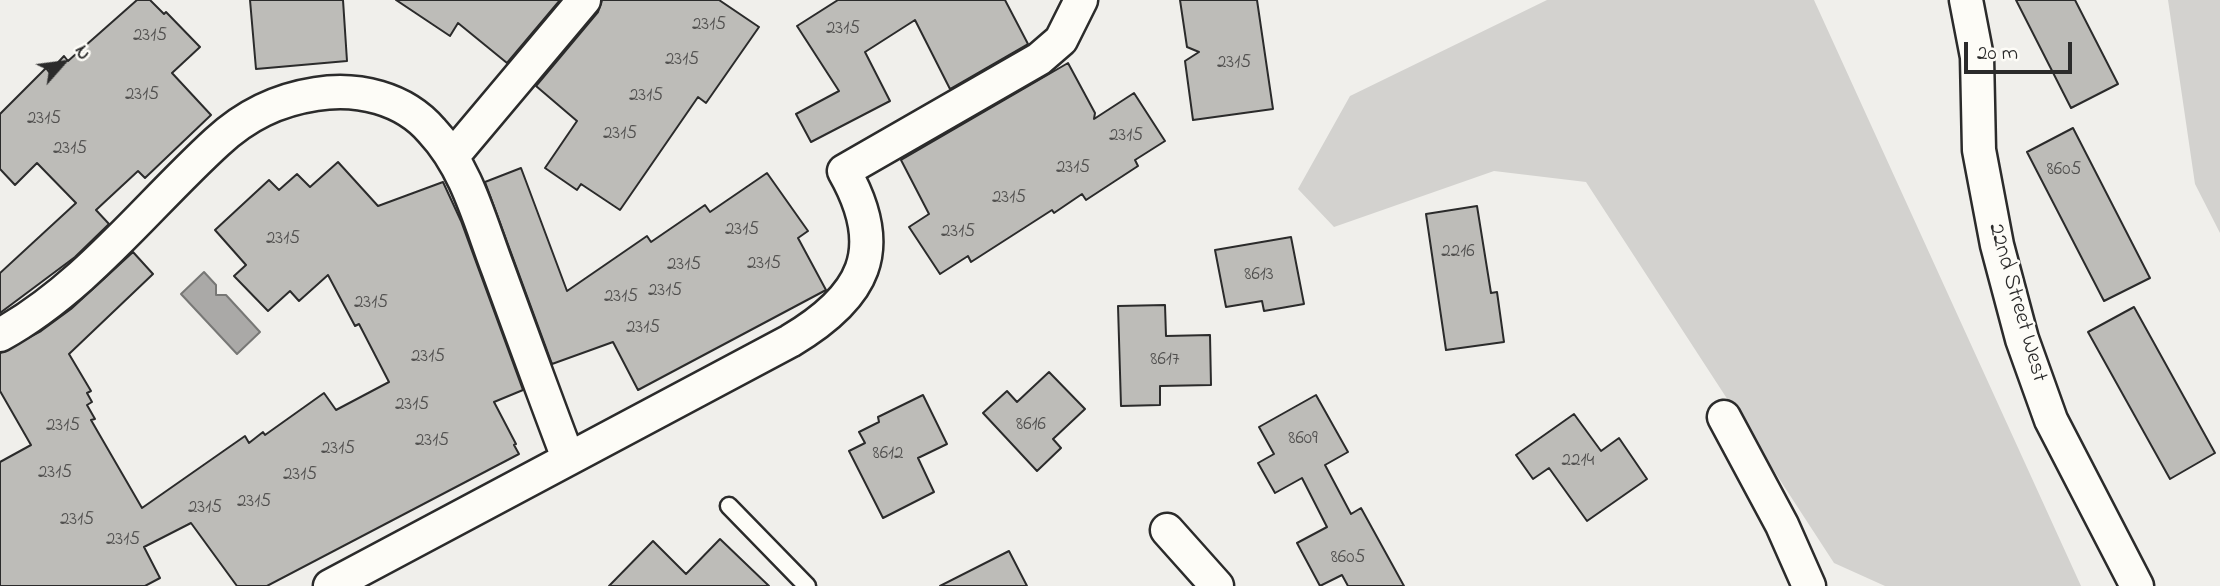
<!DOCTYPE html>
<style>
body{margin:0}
#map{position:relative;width:2220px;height:586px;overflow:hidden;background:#f0efeb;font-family:"Indie Flower",sans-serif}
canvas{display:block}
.north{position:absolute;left:28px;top:28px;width:70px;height:70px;-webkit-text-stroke:5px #fdfcf7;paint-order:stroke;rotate:62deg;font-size:19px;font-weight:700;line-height:28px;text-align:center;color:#2b2b2b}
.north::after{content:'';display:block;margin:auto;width:24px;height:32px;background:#2b2b2b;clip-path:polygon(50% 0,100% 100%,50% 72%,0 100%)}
.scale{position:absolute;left:1964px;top:42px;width:108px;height:32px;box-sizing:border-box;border:4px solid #2b2b2b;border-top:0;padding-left:9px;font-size:21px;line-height:24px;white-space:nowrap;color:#2b2b2b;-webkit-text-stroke:5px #fdfcf7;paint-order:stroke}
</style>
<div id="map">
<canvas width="2220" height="586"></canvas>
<div class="north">N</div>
<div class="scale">20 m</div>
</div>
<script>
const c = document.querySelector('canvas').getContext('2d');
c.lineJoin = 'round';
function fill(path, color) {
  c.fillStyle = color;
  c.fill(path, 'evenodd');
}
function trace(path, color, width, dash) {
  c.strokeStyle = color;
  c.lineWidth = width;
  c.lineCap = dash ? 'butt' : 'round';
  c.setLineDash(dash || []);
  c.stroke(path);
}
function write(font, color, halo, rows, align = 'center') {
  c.font = font + ' "Indie Flower",sans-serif';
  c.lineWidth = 5;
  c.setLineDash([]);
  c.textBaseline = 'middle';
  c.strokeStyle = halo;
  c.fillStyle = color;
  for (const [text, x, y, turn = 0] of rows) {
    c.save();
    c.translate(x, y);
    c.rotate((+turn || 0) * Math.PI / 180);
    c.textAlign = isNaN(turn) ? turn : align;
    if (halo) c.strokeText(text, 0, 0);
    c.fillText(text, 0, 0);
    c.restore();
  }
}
fill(new Path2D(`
 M1547,0H1814L2081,586H1885L1834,563L1586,182L1494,171L1334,227L1298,189L1350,96Z
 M2168,0H2220V233L2195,184Z`), '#d3d2cf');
const water = new Path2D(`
 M204,272L216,285V295H226L260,332L237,354L181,294Z`);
fill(water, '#aaa9a7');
trace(water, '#777775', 2);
const building = new Path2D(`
 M137,0H150L164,14L166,12L200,47L172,73L211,115L145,178L138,171L96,210L109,224L75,257L0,313V273L76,203L37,163L15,185L0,169V114L46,68L49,72L64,56L68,61Z
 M250,0H343L347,61L256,69Z
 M396,0H560L507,63L458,23L450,36Z
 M602,0H719L759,27L706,103L698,97L620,210L581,184L577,190L545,168L577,121L536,86L598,12Z
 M838,0H1005L1028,44L950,89L915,20L865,52L890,101L811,142L796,114L839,91L797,26Z
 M1180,0H1257L1273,109L1193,120L1185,61L1199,52L1187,47Z
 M2016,0H2075L2118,84L2071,108Z
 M1068,63L1095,113L1094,119L1134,93L1165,141L1135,160L1138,166L1086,200L1082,194L1054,213L1052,210L971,262L968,256L940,274L909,227L929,214L901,160Z
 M2073,128L2150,278L2104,301L2027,152Z
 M338,162L378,206L443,182L461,221L523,390L494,402L516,444L514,445L519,454L267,586H237L191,523L144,547L160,578L145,586H0V462L31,445L0,391V353L41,331L71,309L133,252L153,274L69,354L91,391L87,393L92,402L87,405L95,419L91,420L142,508L245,436L249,443L263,432L265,435L324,393L336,410L389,382L359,324L355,326L328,275L299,301L290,291L268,311L234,276L246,265L215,230L269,180L279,190L297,174L310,187Z
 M521,168L567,291L647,236L651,242L705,205L710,212L767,173L808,231L798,238L826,290L638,390L613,342L552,364L485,182Z
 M1477,206L1491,293L1497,292L1504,342L1446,350L1426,214Z
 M1291,237L1304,304L1264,311L1262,301L1226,307L1215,250Z
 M1165,305L1166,336L1210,335L1211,385L1160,386V405L1121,406L1118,306Z
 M2134,307L2215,453L2170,479L2088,332Z
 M1049,372L1085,409L1053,439L1061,448L1037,471L983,413L1007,391L1017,402Z
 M923,395L947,444L918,458L934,492L883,518L849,451L865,443L859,432L879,422L878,417Z
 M1316,395L1348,452L1325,465L1351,514L1361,508L1404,586H1348L1342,575L1320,586L1297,543L1327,527L1302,478L1275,493L1258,463L1274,454L1259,427Z
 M1574,414L1601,451L1619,438L1647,479L1587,521L1549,468L1533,479L1516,455Z
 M720,539L769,586H609L653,541L686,574Z
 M1009,551L1027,586H940Z`);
fill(building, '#bdbcb8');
trace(building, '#2b2b2b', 2);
const service = new Path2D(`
 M729,506L807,586`);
const minor = new Path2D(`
 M1966,0L1977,57L1979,150L1997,245L2022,339L2051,420L2137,586
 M452,157L584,0
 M0,335C85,288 146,207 217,142C246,115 277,100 316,94C357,87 404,98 432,131C467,168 480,222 498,269C521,332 544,395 568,458
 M1724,417L1782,525L1809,586
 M1167,530L1217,586
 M330,586L790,341C864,297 889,250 844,171L1039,59L1061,40L1081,0`);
trace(service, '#2b2b2b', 21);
trace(minor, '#2b2b2b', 37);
trace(service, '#fdfcf7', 16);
trace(minor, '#fdfcf7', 32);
write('19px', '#504f4e', null, [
 ["2315",709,26],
 ["2315",843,30],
 ["2315",150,37],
 ["2315",682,61],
 ["2315",1234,64],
 ["2315",142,96],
 ["2315",646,97],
 ["2315",44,120],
 ["2315",620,135],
 ["2315",1126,137],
 ["2315",70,150],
 ["2315",1073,169],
 ["8605",2064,171],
 ["2315",1009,199],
 ["2315",742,231],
 ["2315",958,233],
 ["2315",283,240],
 ["2216",1458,253],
 ["2315",764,265],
 ["2315",684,266],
 ["8613",1259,276],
 ["2315",665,292],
 ["2315",621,298],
 ["2315",371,304],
 ["2315",643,329],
 ["2315",428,358],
 ["8617",1165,361],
 ["2315",412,406],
 ["8616",1031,426],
 ["2315",63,427],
 ["8609",1303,440],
 ["2315",432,442],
 ["2315",338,450],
 ["8612",888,455],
 ["2214",1578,462],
 ["2315",55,474],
 ["2315",300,476],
 ["2315",254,503],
 ["2315",205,509],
 ["2315",77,521],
 ["2315",123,541],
 ["8605",1348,559]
]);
write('23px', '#2b2b2b', '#fdfcf7', [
 ["22nd Street West",2016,303,74]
]);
</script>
